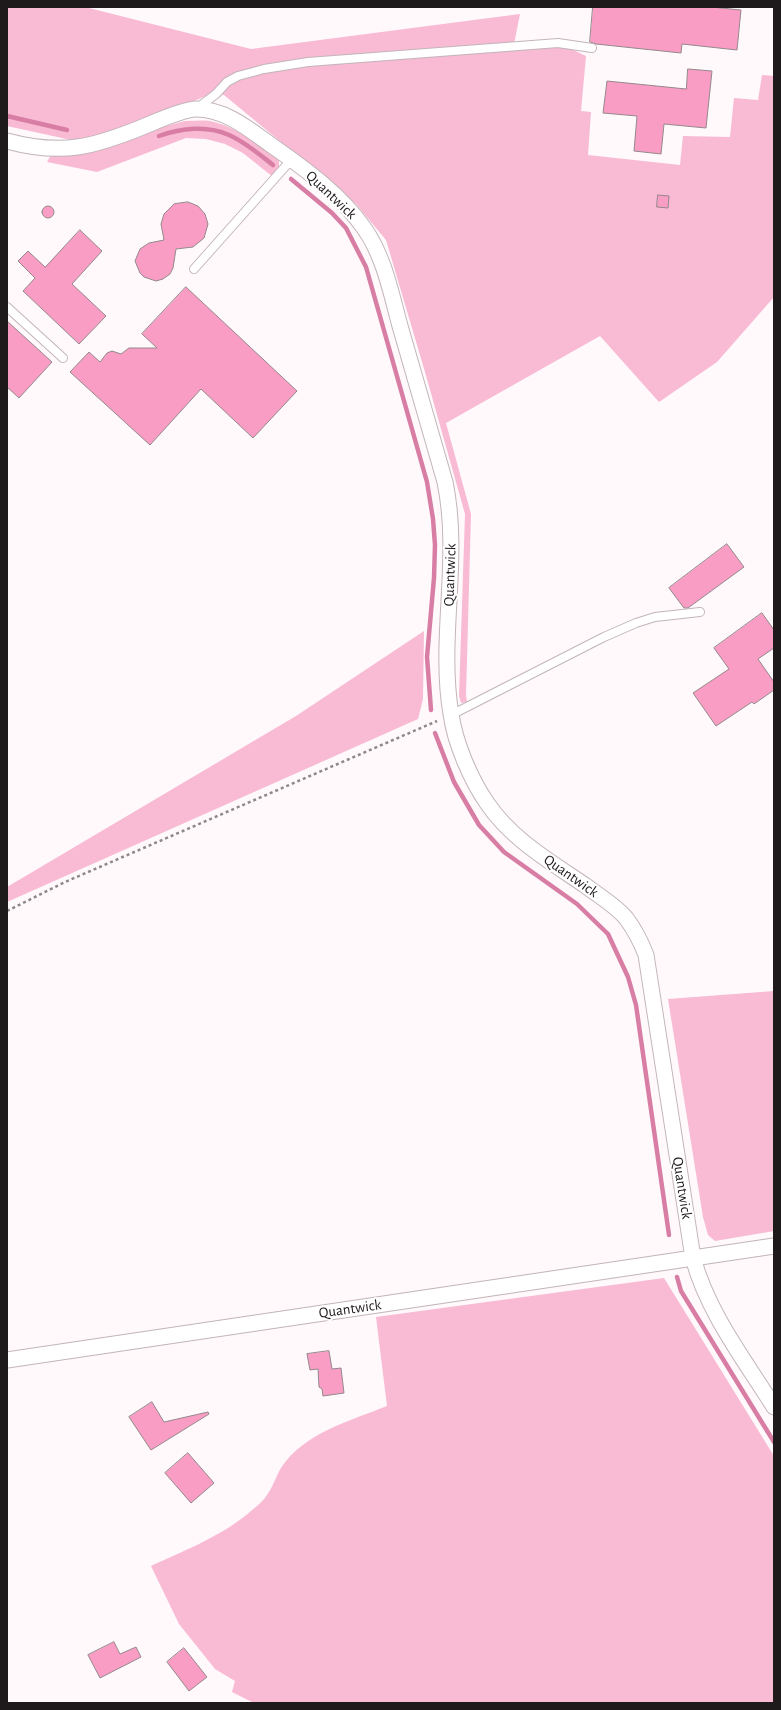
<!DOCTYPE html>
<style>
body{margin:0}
#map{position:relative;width:781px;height:1710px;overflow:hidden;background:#fff9fb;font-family:"Alegreya Sans",sans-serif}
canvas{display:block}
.frame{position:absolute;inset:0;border:8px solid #1e191b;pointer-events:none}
</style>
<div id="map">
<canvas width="781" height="1710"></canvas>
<div class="frame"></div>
</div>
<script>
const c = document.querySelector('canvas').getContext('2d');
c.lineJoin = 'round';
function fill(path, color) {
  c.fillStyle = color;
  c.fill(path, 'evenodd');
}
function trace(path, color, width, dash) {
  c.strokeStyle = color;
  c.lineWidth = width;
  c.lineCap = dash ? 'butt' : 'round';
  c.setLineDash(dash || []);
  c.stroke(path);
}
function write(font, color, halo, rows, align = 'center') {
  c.font = font + ' "Alegreya Sans",sans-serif';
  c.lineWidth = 4;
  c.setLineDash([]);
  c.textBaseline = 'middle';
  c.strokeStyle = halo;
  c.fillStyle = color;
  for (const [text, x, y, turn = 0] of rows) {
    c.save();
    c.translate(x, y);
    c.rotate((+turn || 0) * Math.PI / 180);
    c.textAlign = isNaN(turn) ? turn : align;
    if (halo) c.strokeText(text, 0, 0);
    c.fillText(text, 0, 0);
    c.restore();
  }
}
fill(new Path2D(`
 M7,7H85L251,49L520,14L514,44L323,57L224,79L213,93L118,133L85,143L7,126Z
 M567,47L586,56L581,111L591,112L588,155L680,165L683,136L730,137L734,98L758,100L762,75L774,76V297L717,362L659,402L600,336L446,423L471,514L466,695L467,702L461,703L459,696L465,514L425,372L386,240L356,204L224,95L219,94L223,90L234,82L248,76L323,64Z
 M185,121C193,121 202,120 210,121C237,127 257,143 279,159V167L273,177L243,153L225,144L206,139L186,138L97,172L47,162L52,153L129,136L137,138L162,127Z
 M424,631L423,699L418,719L7,902V887L296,716Z
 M774,991V1231L715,1241L708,1235L703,1217L668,999Z
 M664,1278L774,1456V1703H254L232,1692L235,1681L215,1669L179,1624L151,1566C181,1552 219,1537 245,1516C252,1510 262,1503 267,1495C275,1484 277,1471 286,1461C311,1431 352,1420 387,1406L376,1317Z`), '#f9bad3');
trace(new Path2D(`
 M7,116L67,130
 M159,136C181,128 208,125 229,135C245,142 259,154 273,165
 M291,179L332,213L346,228L366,267L427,482L433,519L435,545L434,578L427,657L431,710
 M435,733L454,782L479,825L504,852L577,904L608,934L628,977L636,1005L669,1235
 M677,1277L681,1291L774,1442`), '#d87ea5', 4.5);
const building = new Path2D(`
 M593,7H711L741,10L737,50L682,44L681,53L596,44L590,42Z
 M688,69L712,71L706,128L664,124L661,154L634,151L637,116L603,113L607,81L686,89Z
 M658,195L669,196L668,208L657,207Z
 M188,202L198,206L205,214L208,224L204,238L193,247L176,249L173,268L170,274L163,279L156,281L144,277L140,273L135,261L140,249L149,243L164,240L161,224L164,214L174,204Z
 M42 212a6 6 0 1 1 12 0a6 6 0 1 1-12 0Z
 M80,230L102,251L72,284L106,316L79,344L23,291L35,278L18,261L28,251L45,267Z
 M186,287L297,391L253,438L201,389L150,445L70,372L89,352L100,362L107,353L112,351L121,354L129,348H157L142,334Z
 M7,321L52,362L19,398L7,387Z
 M727,544L744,567L688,608H684L669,588Z
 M762,613L774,630V648L758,659L774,682V690L754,704L752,702L716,726L693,693L729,669L714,648Z
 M329,1351L332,1369L341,1368L344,1393L323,1396L322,1389L319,1387L318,1369L310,1370L307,1354Z
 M152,1402L164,1422L208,1412L209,1414L151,1450L129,1417Z
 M188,1453L214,1483L191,1503L165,1473Z
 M114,1642L120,1654L136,1647L141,1657L100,1678L88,1655Z
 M184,1648L207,1677L189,1691L167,1662Z`);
fill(building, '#f99dc4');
trace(building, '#94888c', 1);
const service = new Path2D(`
 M196,109L216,94L227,82L238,76L264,69L308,62L558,43L592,48
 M194,269L292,159
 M7,307L63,358
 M451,715L604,637L636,623L655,617L700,612`);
const minor = new Path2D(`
 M7,141C62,156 94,147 145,126C157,121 184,109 196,109C225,109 249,129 271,145C304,168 341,195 364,228C384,256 391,293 400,326C415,378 430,430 445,482C461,559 438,638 451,714C455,743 471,780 487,803C511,839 551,862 586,886C599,896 615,905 626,918C635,930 641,942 646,955L693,1258C708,1313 744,1359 774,1407
 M7,1360L774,1246`);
trace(service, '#c2b5b9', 10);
trace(minor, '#c2b5b9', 17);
trace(new Path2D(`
 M7,911L65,882L437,721`), '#8e888a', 2.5, [3, 3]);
trace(service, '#fff', 8);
trace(minor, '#fff', 15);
write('15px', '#1e191b', '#fff', [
 ["Quantwick",331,195,43],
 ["Quantwick",450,575,-88],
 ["Quantwick",571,876,35],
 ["Quantwick",682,1188,81],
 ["Quantwick",350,1309,-8]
]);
</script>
